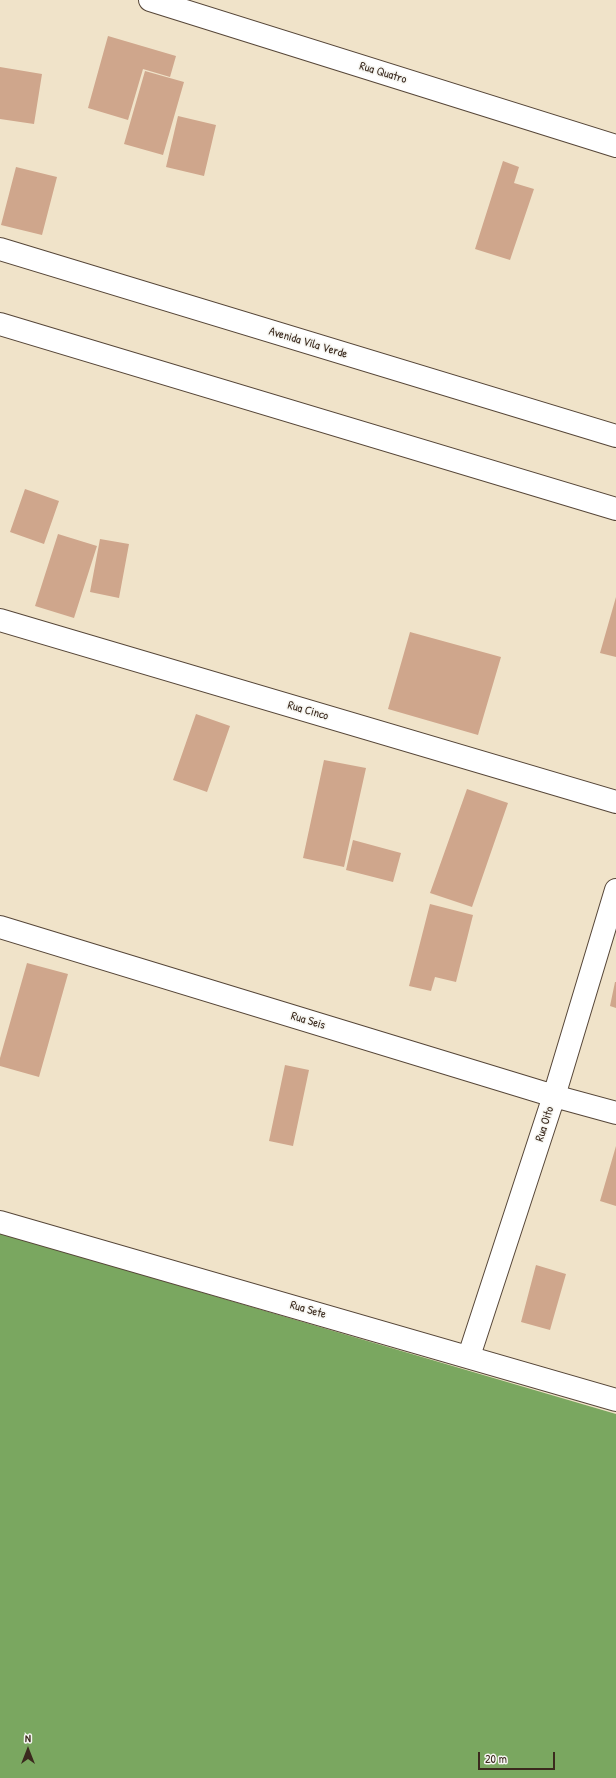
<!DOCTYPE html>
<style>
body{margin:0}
#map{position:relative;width:616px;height:1778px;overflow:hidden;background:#f0e3c9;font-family:"Patrick Hand",sans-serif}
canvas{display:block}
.north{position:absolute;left:8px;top:1730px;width:40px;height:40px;-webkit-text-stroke:3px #f6f6f2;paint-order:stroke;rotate:0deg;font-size:11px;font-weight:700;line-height:16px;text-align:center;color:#3b2a1e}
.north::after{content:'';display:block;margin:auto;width:14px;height:18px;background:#3b2a1e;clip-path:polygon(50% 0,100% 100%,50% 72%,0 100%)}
.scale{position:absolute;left:478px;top:1752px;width:77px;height:18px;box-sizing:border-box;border:2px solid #3b2a1e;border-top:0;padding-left:5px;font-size:12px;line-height:14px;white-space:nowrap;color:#3b2a1e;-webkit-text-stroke:3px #f6f6f2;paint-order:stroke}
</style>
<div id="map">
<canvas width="616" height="1778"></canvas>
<div class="north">N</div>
<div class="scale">20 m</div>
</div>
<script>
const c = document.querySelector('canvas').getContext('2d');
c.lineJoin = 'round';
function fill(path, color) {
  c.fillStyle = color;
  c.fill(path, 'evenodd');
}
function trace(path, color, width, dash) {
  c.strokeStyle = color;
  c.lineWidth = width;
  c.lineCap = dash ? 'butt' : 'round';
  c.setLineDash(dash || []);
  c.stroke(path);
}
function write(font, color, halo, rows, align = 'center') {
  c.font = font + ' "Patrick Hand",sans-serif';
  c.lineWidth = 3;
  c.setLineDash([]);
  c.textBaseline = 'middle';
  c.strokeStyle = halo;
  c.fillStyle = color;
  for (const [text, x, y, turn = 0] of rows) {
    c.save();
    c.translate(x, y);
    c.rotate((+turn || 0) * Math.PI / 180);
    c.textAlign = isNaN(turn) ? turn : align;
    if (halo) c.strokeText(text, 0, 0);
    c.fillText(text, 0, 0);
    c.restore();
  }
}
fill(new Path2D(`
 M0,1233L616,1414V1778H0Z`), '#7aa760');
fill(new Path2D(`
 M108,36L176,56L170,77L143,69L128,120L88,108Z
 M0,67L42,74L34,124L0,119Z
 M145,71L184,82L163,155L124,144Z
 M178,116L216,125L204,176L166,167Z
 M503,161L519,167L514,183L534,189L510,260L475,249Z
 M16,167L57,177L42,235L1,225Z
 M25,489L59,501L44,544L10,532Z
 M58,534L97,546L74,618L35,606Z
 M100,539L129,544L119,598L90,592Z
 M616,597V657L600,653Z
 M410,632L501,657L478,735L388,709Z
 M196,714L230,726L207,792L173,780Z
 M324,760L366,768L344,867L303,858Z
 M467,789L508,803L472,907L430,893Z
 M353,840L401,853L393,882L346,870Z
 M430,904L473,915L456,982L435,977L431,991L409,986Z
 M27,963L68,974L39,1077L0,1066V1058Z
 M615,982H616V1008L610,1006Z
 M285,1065L309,1070L293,1146L269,1141Z
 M616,1146V1206L600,1201Z
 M536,1265L566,1274L550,1330L521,1322Z`), '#cfa68c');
const minor = new Path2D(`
 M150,0L616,146
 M0,249L616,436
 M0,324L616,509
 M0,620L616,802
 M0,927L554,1096L616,1113
 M0,1222L616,1400
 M469,1356L554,1096L616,890`);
trace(minor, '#564638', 24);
trace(minor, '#fff', 22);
write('12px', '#3b2a1e', '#f6f6f2', [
 ["Rua Quatro",383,73,17],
 ["Avenida Vila Verde",308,343,17],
 ["Rua Cinco",308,711,16],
 ["Rua Seis",308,1021,17],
 ["Rua Oito",545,1124,-72],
 ["Rua Sete",308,1310,16]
]);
</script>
